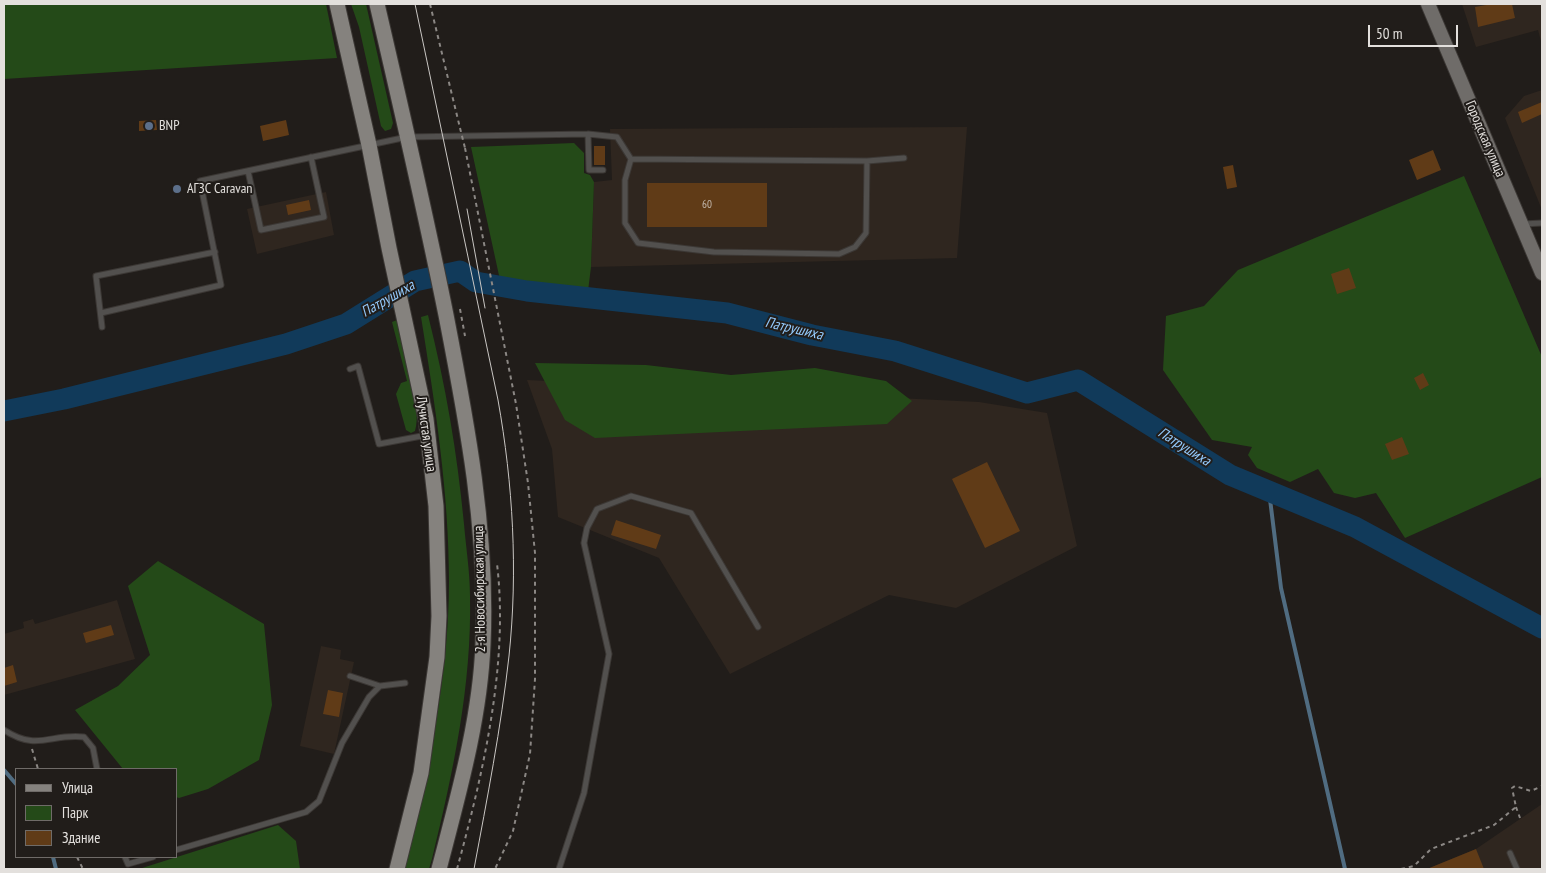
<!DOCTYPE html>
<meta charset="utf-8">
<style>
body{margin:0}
#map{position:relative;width:1546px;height:873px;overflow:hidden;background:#211d1a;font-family:"PT Sans Narrow",sans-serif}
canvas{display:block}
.frame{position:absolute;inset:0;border:5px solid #e3e0dd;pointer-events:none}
.legend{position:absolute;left:15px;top:768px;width:162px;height:90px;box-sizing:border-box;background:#211d1a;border:1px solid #6f6b68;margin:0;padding:6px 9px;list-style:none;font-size:15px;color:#e3e0dd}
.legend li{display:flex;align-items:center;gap:10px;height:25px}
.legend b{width:25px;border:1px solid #6f6b68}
.scale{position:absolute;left:1368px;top:25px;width:90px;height:22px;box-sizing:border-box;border:2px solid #e3e0dd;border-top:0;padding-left:6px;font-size:15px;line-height:18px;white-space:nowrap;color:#e3e0dd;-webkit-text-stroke:4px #211d1a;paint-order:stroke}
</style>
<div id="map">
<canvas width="1546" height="873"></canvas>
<div class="frame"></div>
<ul class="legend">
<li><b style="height:6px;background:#85827e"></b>Улица</li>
<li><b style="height:14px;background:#244a18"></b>Парк</li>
<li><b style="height:14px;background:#603b17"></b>Здание</li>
</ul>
<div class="scale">50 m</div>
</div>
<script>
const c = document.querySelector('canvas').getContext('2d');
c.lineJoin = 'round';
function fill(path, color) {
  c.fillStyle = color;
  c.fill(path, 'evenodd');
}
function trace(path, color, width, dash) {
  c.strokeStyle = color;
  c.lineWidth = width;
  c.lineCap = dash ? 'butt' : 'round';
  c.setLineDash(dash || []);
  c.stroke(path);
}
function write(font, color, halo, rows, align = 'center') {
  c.font = font + ' "PT Sans Narrow",sans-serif';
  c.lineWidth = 4;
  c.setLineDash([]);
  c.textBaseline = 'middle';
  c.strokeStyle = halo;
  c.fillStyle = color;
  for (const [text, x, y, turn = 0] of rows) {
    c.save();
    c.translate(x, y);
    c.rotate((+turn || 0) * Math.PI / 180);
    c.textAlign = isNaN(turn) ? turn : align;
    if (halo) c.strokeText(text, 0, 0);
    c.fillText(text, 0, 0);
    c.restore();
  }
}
fill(new Path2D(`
 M1462,4H1542V45L1538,30L1476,47Z
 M1542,90V210L1505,118L1524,96Z
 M967,127L957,258L591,267L594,182L612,180L610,129Z
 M326,192L334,235L257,254L247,209Z
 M527,380L979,402L1047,413L1077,546L956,608L889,595L730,674L659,558L558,517L552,449Z
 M117,600L135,659L4,695V634L24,628L23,622L33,619L35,624Z
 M321,646L341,650L340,659L354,662L334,754L300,746Z
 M1542,804V869H1427L1476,849Z`), '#2f261f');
fill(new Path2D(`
 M4,4H326L337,58L4,79Z
 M351,4H366L393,123L391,129L385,131L381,126L359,27Z
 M574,143L584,153V173L590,175L594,182L591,267L588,291L500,280L471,147Z
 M1464,176L1542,357V477L1405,538L1376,493L1355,498L1334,493L1318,469L1290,482L1257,468L1248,455L1252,447L1212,440L1163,370L1166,316L1204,306L1238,270Z
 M428,315C446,387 457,451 464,524C466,548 470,572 470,596C472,685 453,773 432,859L429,869H404C427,775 449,679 449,581C449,493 435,404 421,317Z
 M397,320C403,347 423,407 415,431L411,433L406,430L396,394L401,383L407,381L392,322Z
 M535,363L646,365L731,375L815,368L886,381L912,401L887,424L595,438L565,420Z
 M158,561L264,624L272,705L259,760L208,789L179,798L176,797V769H123L75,710L118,686L150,655L128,586Z
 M278,825L296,841L300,869H139Z`), '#244a18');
trace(new Path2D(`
 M1269,491L1281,588L1345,869
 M4,770L16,784
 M53,857L56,869`), '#506c81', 4);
trace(new Path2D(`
 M4,411L64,399L286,344L346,324L415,281L460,271L476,282L527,291L727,313L812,335L895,351L1027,393L1078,380L1230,475L1355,527L1542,628`), '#113a5a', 21);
fill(new Path2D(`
 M1492,4H1512L1515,18L1478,27L1475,7Z
 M1542,102V114L1522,123L1518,112Z
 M156,120L157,130L139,131V121Z
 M286,120L289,135L263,141L260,126Z
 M594,146H605V165H594Z
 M1433,150L1441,170L1417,180L1409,160Z
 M1233,165L1237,187L1227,189L1223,167Z
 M647,183H767V227H647Z
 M309,200L311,210L288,215L286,205Z
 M1349,268L1356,288L1337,294L1331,274Z
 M1423,373L1429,385L1420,390L1414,378Z
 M1402,437L1409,454L1392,460L1385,444Z
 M987,462L1020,531L985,548L952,479Z
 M616,520L661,535L656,549L611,535Z
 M111,625L114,635L86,643L83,633Z
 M13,665L17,682L4,686V668Z
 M328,690L343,693L339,717L323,714Z
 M1476,849L1484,869H1427Z`), '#603b17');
const lane = new Path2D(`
 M588,134L589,170H603
 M631,159L867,161
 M248,171L261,230L324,217L311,157
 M1523,224L1542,223
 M101,313L221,285L200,181L407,137L588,134L617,137L631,159L625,180V223L638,243L714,252L839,254L855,247L866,233L867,161L904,158
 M102,327L96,276L215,252
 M350,369L358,366L379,444L427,435
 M350,676L380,686
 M4,730C38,752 50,733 84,737L93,748L97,769
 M176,850L306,812L319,801L342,743L369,697L380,686L405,683
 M1510,853L1517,869
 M125,857L128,864L153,857
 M559,869L584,793L609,654L584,543L587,528L597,509L631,496L691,513L758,627`);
const secondary = new Path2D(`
 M1428,4L1542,273`);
const primary = new Path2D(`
 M337,4L369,145L389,248L426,419L436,506L439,616L437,657L421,773L397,869
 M377,4C401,107 425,211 446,315C467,423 488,532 483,644C480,720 458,796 439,869`);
trace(lane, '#3c3835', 7);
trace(secondary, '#3c3835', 16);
trace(primary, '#3c3835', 17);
trace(new Path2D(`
 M430,4L460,128
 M465,148L516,404L528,483L535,553V679L530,754L513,831L495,869
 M460,309L465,336
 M32,749L38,769
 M1516,807L1520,818
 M77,857L83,869
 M457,869C483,774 509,663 497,564
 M1401,869L1414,866L1431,849L1494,825L1516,807L1512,788L1515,786L1531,791L1542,786`), '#8b8784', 2, [4, 4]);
trace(lane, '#52504e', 5);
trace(secondary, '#6f6c69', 14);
trace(primary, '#85827e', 15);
trace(new Path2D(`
 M415,4L498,400C513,484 518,571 509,656C501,728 487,799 474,869
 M467,209L485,308`), '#cac7c4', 1);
trace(new Path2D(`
 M460,128L465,148`), '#8b8784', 2, [4, 4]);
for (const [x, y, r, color] of [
 [149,126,5,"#5c6f8a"],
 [177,189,5,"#5c6f8a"]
]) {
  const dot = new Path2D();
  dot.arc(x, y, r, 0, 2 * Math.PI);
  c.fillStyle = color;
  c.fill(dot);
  trace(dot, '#211d1a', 2);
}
write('11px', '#c2b7ac', null, [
 ["60",707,205]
]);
write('14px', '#e3e0dd', '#211d1a', [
 ["BNP",159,126],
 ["АГЗС Caravan",187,189]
], 'left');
write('14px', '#e3e0dd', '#211d1a', [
 ["Городская улица",1485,139,67],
 ["Лучистая улица",426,434,82],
 ["2-я Новосибирская улица",480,589,-91]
]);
write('italic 15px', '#94cafc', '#211d1a', [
 ["Патрушиха",388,299,-30],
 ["Патрушиха",794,329,13],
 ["Патрушиха",1184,447,32]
]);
</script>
